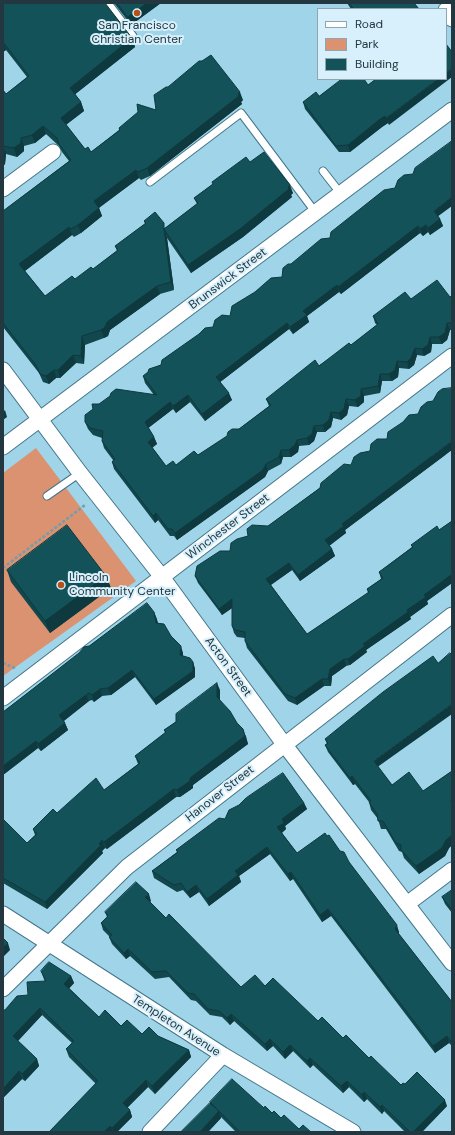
<!DOCTYPE html>
<style>
body{margin:0}
#map{position:relative;width:455px;height:1135px;overflow:hidden;background:#a0d4e9;font-family:"DM Sans",sans-serif}
canvas{display:block}
.frame{position:absolute;inset:0;border:4px solid #22373f;pointer-events:none}
.legend{position:absolute;left:317px;top:8px;width:130px;height:72px;box-sizing:border-box;background:#d7f0fb;border:1px solid #8fa6b0;margin:0;padding:5px 7px;list-style:none;font-size:12px;color:#22373f}
.legend li{display:flex;align-items:center;gap:8px;height:20px}
.legend b{width:20px;border:1px solid #8fa6b0}
</style>
<div id="map">
<canvas width="455" height="1135"></canvas>
<div class="frame"></div>
<ul class="legend">
<li><b style="height:5px;background:#fff"></b>Road</li>
<li><b style="height:11px;background:#da9271"></b>Park</li>
<li><b style="height:11px;background:#145259"></b>Building</li>
</ul>
</div>
<script>
const c = document.querySelector('canvas').getContext('2d');
c.lineJoin = 'round';
function fill(path, color) {
  c.fillStyle = color;
  c.fill(path, 'evenodd');
}
function trace(path, color, width, dash) {
  c.strokeStyle = color;
  c.lineWidth = width;
  c.lineCap = dash ? 'butt' : 'round';
  c.setLineDash(dash || []);
  c.stroke(path);
}
function write(font, color, halo, rows, align = 'center') {
  c.font = font + ' "DM Sans",sans-serif';
  c.lineWidth = 4;
  c.setLineDash([]);
  c.textBaseline = 'middle';
  c.strokeStyle = halo;
  c.fillStyle = color;
  for (const [text, x, y, turn = 0] of rows) {
    c.save();
    c.translate(x, y);
    c.rotate((+turn || 0) * Math.PI / 180);
    c.textAlign = isNaN(turn) ? turn : align;
    if (halo) c.strokeText(text, 0, 0);
    c.fillText(text, 0, 0);
    c.restore();
  }
}
fill(new Path2D(`
 M36,448L136,581L3,676V473Z`), '#da9271');
const lane = new Path2D(`
 M108,3L133,36
 M323,171L341,194
 M150,182L241,113L316,213
 M47,496L80,473`);
const street = new Path2D(`
 M446,10L452,19
 M3,189L53,152
 M3,370L80,473L162,577L284,744L452,963
 M3,447L452,110
 M3,698L452,356
 M407,904L452,870
 M3,914L223,1055L353,1132
 M3,989L127,867L452,615
 M150,1132L223,1055`);
trace(lane, '#457689', 9);
trace(street, '#457689', 17);
trace(new Path2D(`
 M3,568L85,505
 M3,663L15,668`), '#739cad', 2.5, [3, 2]);
trace(lane, '#fff', 7);
trace(street, '#fff', 15);
fill(new Path2D(`
 M3,3L132,38L135,47L75,94L81,102L84,111L66,125L85,149L91,152L119,130V128L156,110L243,100L241,102L242,104L150,176L141,180L139,178L99,208L102,216L81,233L74,237L72,235L25,271L45,296L93,269L117,251L115,246L145,224L144,221L165,228L197,204L194,198L213,184L212,182L250,162L293,193L291,195L292,197L243,237L191,273L167,238L174,290L160,294L110,330L108,336L104,338L85,345L84,364L76,363L60,378H56L49,384L43,382L39,373L3,327V211L69,161L62,152L59,146L46,134L35,143L24,146V151L17,157L6,154L5,164L3,166V90L6,94L27,77L6,50L3,52Z
 M114,3H161L131,25Z
 M347,3H414L419,9H351Z
 M376,79L389,125L388,123L382,127L350,152H339L305,109L303,102L319,96L368,85Z
 M438,216L440,219L443,226L430,235L428,232L423,236L420,233L341,294L339,292L307,316L309,322L293,334L289,329L220,382L232,400L205,421L190,402L176,413L173,409L148,428L154,437L157,444L152,447L166,466L176,465L198,455L239,429L269,406L266,399L351,345L377,325L375,323L373,316L411,299L450,297L452,296V330H450L447,340L442,344H432L431,352L424,356L417,355L414,365L409,369L399,368L398,377L392,381H382L380,393L364,396V402L358,407L349,406L347,415L341,420L333,418L331,427L325,432H317L314,441L309,445L299,446L298,452L291,457H283L281,464L268,471L265,477L177,540L174,536H170L158,520L155,523L114,469L112,462L113,460L104,448L102,441V438L93,435L88,429L85,422L99,404L154,395L145,383L143,376L161,365L213,327L230,316L282,277L291,264L330,238Z
 M445,455L345,530L346,533L329,545L332,549L335,556L300,581L292,570L271,585L307,634L368,593L367,589L381,579L379,572L412,547L411,545L439,530L452,521V583L427,601L428,604L410,617L411,619L366,650L367,652L350,665L346,666L332,676L331,686H324L297,705L288,701L247,648L245,641V638L237,637L234,633L232,626V608L222,615L198,583L195,576L230,551L248,536L268,526L351,465Z
 M7,570L106,576L111,588L50,633L11,582Z
 M154,612L158,623L171,636L183,653V656L193,662L195,669V677L156,705L135,677L111,695L102,696L94,702L92,700L89,701L64,721L68,730L41,751L38,748L3,775V712L16,702L89,646Z
 M220,690V700L246,736L248,744L193,785V788L180,797H176L107,849L105,848L102,851L103,853L47,909L3,883V819L27,843L35,835L33,829L57,813L104,790L138,764L135,756L165,733L164,730Z
 M325,739L378,767L392,785L423,791L452,771V845L449,848L445,856L419,874L404,858L402,852L399,851L386,829H381L378,819L371,810L369,802L355,784L353,785L328,752L325,745L327,744Z
 M304,803L307,809L285,826L286,829L282,833L297,853L349,862L399,932V934L452,1002V1046L449,1043L435,1053L331,916L322,922L293,879L290,881L270,854L239,876L241,882L209,906L199,892L190,898L183,890L177,892L154,878L152,871L177,852L176,850L225,819Z
 M452,890V913L445,904L442,897Z
 M151,901L150,902L166,918L241,987L265,986L343,1038L369,1058L401,1085L405,1084L447,1106L422,1132H405L384,1111L382,1114L367,1099L364,1102L349,1087L343,1093L313,1065L310,1068L293,1051L285,1059L273,1046L267,1051L234,1021L230,1025L222,1017L210,1015L196,1001L191,1000L169,977L155,979L130,956L126,959L112,944L109,937H110L103,930L101,923L107,917L105,912Z
 M41,971L71,976L74,983L69,988L99,1017L142,1034L158,1036L189,1050L191,1057L155,1094L148,1087L127,1108L130,1110L132,1117L117,1132H49L96,1084L69,1057L66,1049L72,1043L42,1015L18,1041L37,1059L39,1066L25,1081L22,1079L3,1098V1010H5L28,995L45,982Z
 M210,1102L264,1108L281,1118L299,1129L311,1132H236L221,1117V1118L208,1132H181L211,1104Z`), '#11474d');
fill(new Path2D(`
 M147,3H161L131,25L128,17Z
 M132,38L135,47L73,96L70,88Z
 M3,42L6,50L3,52Z
 M452,68V77L389,125L386,118L438,79H446V73Z
 M240,92L243,100L241,102L242,104L150,176L147,168Z
 M81,102L84,111L64,126L61,118Z
 M385,116L388,123L382,127L350,152L348,145L379,120Z
 M43,126L46,134L35,143L32,135Z
 M21,138L24,146V151L17,157L14,148Z
 M3,146L6,154L5,164L3,166Z
 M136,170L139,178L97,209L94,201Z
 M290,185L293,193L291,195L292,197L243,237L191,273L188,265Z
 M452,197V206L437,217L434,211Z
 M99,208L102,216L81,233L78,225Z
 M440,219L443,226L430,235L428,228Z
 M426,225L428,232L423,236L420,229Z
 M418,226L420,233L341,294L338,287Z
 M69,227L72,235L22,273L19,264Z
 M164,229L167,238L174,290L171,282Z
 M337,285L339,292L307,316L309,322L293,334L290,327L303,311Z
 M157,286L160,294L110,330L108,336L104,338L101,330L107,322Z
 M287,323L289,329L219,383L216,377Z
 M447,323L450,330L447,340L442,344L439,337Z
 M82,336L85,345L84,364L81,356Z
 M430,337L432,344L431,352L424,356L422,349Z
 M415,348L417,355L414,365L409,369L407,362Z
 M73,355L76,363L60,378L58,370Z
 M397,361L399,368L398,377L392,381L389,374Z
 M54,370L56,378L49,384L46,376Z
 M380,374L382,381L380,393L378,386Z
 M361,389L364,396V402L358,407L355,400Z
 M229,393L232,400L205,421L202,414Z
 M188,395L190,402L176,413L173,406Z
 M346,399L349,406L347,415L341,420L339,413Z
 M170,402L173,409L147,429L145,422Z
 M5,410L7,417L3,420V412Z
 M331,412L333,418L331,427L325,432L323,425Z
 M314,426L317,432L314,441L309,445L307,438Z
 M154,437L157,444L151,449L148,442Z
 M297,440L299,446L298,452L291,457L289,450Z
 M452,441V450L345,530L346,533L328,547L325,540L342,524Z
 M281,450L283,457L281,464L279,457Z
 M266,464L268,471L265,477L177,540L175,533Z
 M156,513L158,520L155,523L153,516Z
 M332,549L335,556L300,581L298,575Z
 M289,563L292,570L269,586L266,579Z
 M451,575L452,579V583L427,601L428,604L410,617L411,619L366,650L367,652L350,665L348,659L363,644L407,610L424,595Z
 M106,576L111,588L50,633L45,621Z
 M232,599L235,606L222,615L219,609Z
 M154,612L157,619L159,630L156,623Z
 M181,646L183,653L182,662L180,655Z
 M344,659L346,666L332,676L331,686L328,679L330,669Z
 M193,662L195,669V677L156,705L154,699Z
 M132,670L135,677L111,695L108,688Z
 M322,679L324,686L297,705L295,698Z
 M217,683L220,690V705L217,697Z
 M100,689L102,696L94,702L92,695Z
 M86,695L89,701L62,722L59,715Z
 M452,704V714L376,768L374,761Z
 M65,723L68,730L41,751L38,744Z
 M243,729L248,744L193,785V788L180,797L177,790Z
 M36,741L38,748L3,775V766Z
 M352,776L355,784L353,785L350,778Z
 M174,789L176,797L107,849L104,842Z
 M304,803L307,809L285,826L286,829L280,834L277,827L282,819Z
 M452,835V845L449,848L445,856L419,874L416,866L446,840Z
 M102,840L105,848L102,851L103,853L47,909L45,902Z
 M267,847L270,854L239,876L241,882L209,906L207,899L235,871Z
 M291,872L293,879L290,881L288,874Z
 M196,885L199,892L190,898L187,892Z
 M149,894L151,901L148,904L145,897Z
 M328,909L331,916L322,922L320,915Z
 M397,925L399,932L398,936L395,929Z
 M8,943L10,950L3,957V948Z
 M128,949L130,956L126,959L124,953Z
 M71,976L74,983L67,991L64,984Z
 M40,1008L42,1015L15,1044L13,1036Z
 M231,1014L234,1021L230,1025L227,1018Z
 M447,1036L449,1043L435,1053L433,1046Z
 M270,1039L273,1046L267,1051L265,1044Z
 M290,1045L293,1051L285,1059L283,1052Z
 M189,1050L191,1057L155,1094L152,1086Z
 M310,1058L313,1065L310,1068L307,1061Z
 M37,1059L39,1066L25,1081L22,1074Z
 M19,1071L22,1079L3,1098V1089Z
 M146,1080L148,1087L125,1110L123,1103Z
 M347,1081L349,1087L343,1093L341,1086Z
 M364,1092L367,1099L364,1102L362,1095Z
 M445,1100L447,1106L422,1132H413Z
 M382,1105L384,1111L382,1114L380,1107Z
 M130,1110L132,1117L117,1132H114L112,1128Z
 M219,1111L221,1118L208,1132H200Z
 M110,1126L113,1132H104Z`), '#0e393e');
const building = new Path2D(`
 M3,3H105L132,38L70,88L81,102L61,118L85,149L88,147L91,152L120,130L119,128L138,112L137,104L156,110L154,95L166,87H168L199,61H202L211,55L240,92L238,94L239,96L147,168L138,172L136,170L94,201L99,208L78,225L71,229L69,227L19,264L45,296L72,276L75,279L91,267L93,269L118,250L115,246L146,223L144,221L155,212L164,223V229L198,203L194,198L213,184L212,182L246,157L250,162L264,152L290,185L288,187L289,189L240,229L188,265L164,229L171,282L157,286L107,322L105,327L101,330L82,336L81,356L73,355L58,370H54L46,376L40,374L36,365L3,323V211L71,160L59,144L57,138L43,126L32,135L21,138V143L14,148L3,146V147V90L6,94L29,76L3,42Z
 M117,3H147L128,17Z
 M349,3H414L419,9H354Z
 M446,44L452,52V68L446,73Z
 M342,79H364L368,85L376,79H438L386,118L385,116L379,120L348,145L336,146L303,102L316,92L319,96Z
 M452,141V197L434,211L440,219L428,228L426,225L420,229L418,226L338,287L337,285L303,311L307,315L290,327L287,323L216,377L229,393L202,414L188,395L173,406L170,402L145,422L154,437L148,442L166,466L173,461L176,465L194,451L198,455L227,436L228,432L232,429H239L271,405L266,399L315,360L319,366L349,343L351,345L378,324L373,316L405,292L411,299L437,280L450,297L452,296V323H447L445,333L439,337H430L428,345L422,349L415,348L411,358L407,362L397,361L395,370L389,374H380L378,386L361,389V396L355,400L346,399L344,409L339,413L331,412L329,420L323,425L314,426L312,434L307,438L297,440L295,445L289,450H281L279,457L266,464L263,470L175,533L172,529H168L156,513L153,516L112,462L115,459L102,441L103,431L90,428L85,422V415L93,409L92,404H99L110,396L111,393L116,389L157,395L143,376L148,372L149,369L161,365L162,360L199,334L205,328L213,327L215,320L222,315L230,316L232,306L255,292L271,278L282,277L283,268L288,264H291L321,239L330,238L331,232L384,190L395,188L398,180L404,175L413,174L415,168Z
 M452,388V441L342,524L344,526L325,540L332,549L298,575L289,563L266,579L307,634L369,592L367,589L383,578L379,572L413,547L411,545L437,526L439,530L452,521V577L451,575L424,595L426,597L407,610L408,612L363,644L365,646L348,659H344L330,669L328,679H322L295,698L285,694L245,641V632L235,630L232,626V599L219,609L195,576L197,566L220,551H230L231,543L237,539L248,536L247,529L252,525L268,526L320,488L321,483L344,464L351,465L354,457L360,453L370,451L371,444L377,439H387L388,432L403,422L409,415L418,414L421,407L427,402L433,401L438,392L442,389Z
 M67,525L106,576L45,621L7,570Z
 M147,603L154,612L156,623L164,624L171,636L181,646L180,655L190,658L193,662V671L154,699L132,670L108,688L100,689L92,695L89,693L86,695L59,715L65,723L38,744L36,741L3,766V712L16,702L79,653L84,647L89,646Z
 M450,653L452,655V704L374,761L392,785L409,772L423,791L452,771V802L451,800L452,804V835L446,840L442,848L416,866L401,850V845L396,843L383,821H378L377,814L369,802L371,801L352,776L350,778L325,745L328,743L325,739L383,692L433,656L438,663Z
 M217,683V697L230,711L237,723L243,729L245,736L190,778V781L177,790L174,789L104,842L102,840L99,844L101,845L45,902L3,878V819L27,843L37,834L33,829L53,809L57,813L96,778L104,790L140,763L135,756L166,732L164,730L176,722V714Z
 M283,773L304,803L282,819L284,823L277,827L297,853L325,833L327,836L329,835L340,851L344,852L349,862L397,925L395,929L452,1002V1043L447,1036L433,1046L328,909L320,915L291,872L288,874L267,847L235,871L238,875L207,899L196,885L187,892L181,883L174,885L152,871L178,852L176,850L219,818L225,819L229,810L239,805L246,798Z
 M136,882L149,894L145,897L166,918L169,914L241,987L255,975L265,986L273,978L318,1021L322,1017L343,1038L346,1035L369,1058L371,1056L401,1085L403,1083L405,1084L417,1072L445,1100L413,1132H410L382,1105L380,1107L364,1092L362,1095L347,1081L341,1086L310,1058L307,1061L290,1045L283,1052L270,1039L265,1044L231,1014L227,1018L219,1011L208,1009L194,994L188,993L166,971L152,972L128,949L124,953L109,937L112,935L101,923L108,916L105,912Z
 M452,890V910L442,897Z
 M3,938L8,943L3,948Z
 M49,962L71,976L64,984L99,1017L105,1010L121,1026L127,1020L142,1034L149,1027L158,1036L189,1050L152,1086L146,1080L123,1103L130,1110L112,1128L110,1126L104,1132H49L98,1081L66,1049L74,1041L40,1008L13,1036L37,1059L22,1074L19,1071L3,1089V1010H5L17,996L28,995L27,982L46,981L41,971Z
 M232,1079L264,1108L265,1106L272,1113L274,1111L281,1118L284,1115L299,1129L303,1125L311,1132H240L210,1102Z
 M210,1103L219,1111L200,1132H181Z`);
fill(building, '#145259');
trace(building, '#0e393e', 1);
for (const [x, y, r, color] of [
 [137,13,4,"#b5511b"],
 [61,585,4,"#b5511b"]
]) {
  const dot = new Path2D();
  dot.arc(x, y, r, 0, 2 * Math.PI);
  c.fillStyle = color;
  c.fill(dot);
  trace(dot, '#d7f0fb', 1.5);
}
write('12px', '#22373f', '#d7f0fb', [
 ["San Francisco",137,26],
 ["Christian Center",137,40],
 ["Lincoln",69,578,"left"],
 ["Community Center",69,592,"left"]
]);
write('12px', '#22373f', '#d7f0fb', [
 ["Brunswick Street",228,279,-37],
 ["Winchester Street",228,527,-37],
 ["Acton Street",228,667,54],
 ["Hanover Street",220,794,-38],
 ["Templeton Avenue",176,1026,33]
]);
</script>
